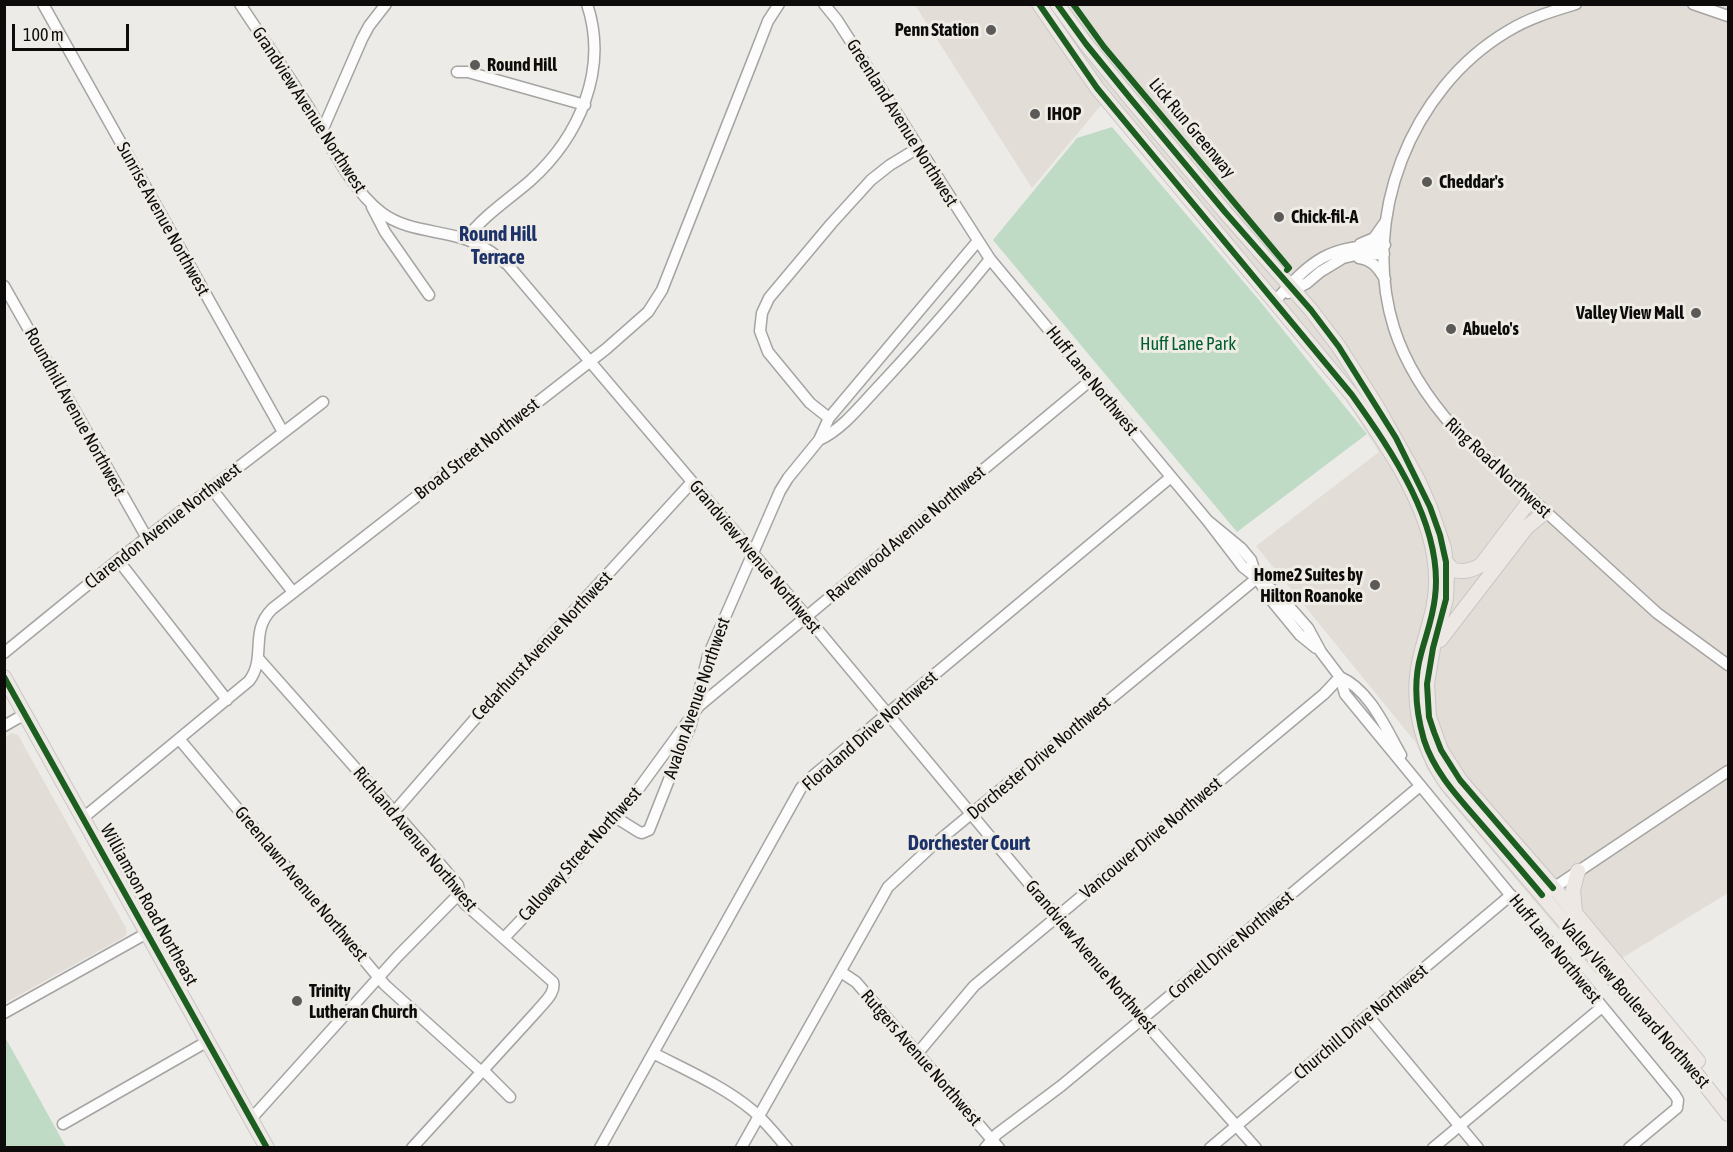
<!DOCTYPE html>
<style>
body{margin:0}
#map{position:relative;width:1733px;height:1152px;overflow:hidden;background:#edebe8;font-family:"Asap Condensed",sans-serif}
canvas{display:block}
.frame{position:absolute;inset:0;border:6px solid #0d0c0b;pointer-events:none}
.scale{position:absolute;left:12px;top:24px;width:117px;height:27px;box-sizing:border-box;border:3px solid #0d0c0b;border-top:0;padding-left:8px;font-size:18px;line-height:21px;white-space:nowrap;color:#0d0c0b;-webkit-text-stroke:4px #efece6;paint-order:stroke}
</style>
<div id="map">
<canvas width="1733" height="1152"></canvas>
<div class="frame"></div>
<div class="scale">100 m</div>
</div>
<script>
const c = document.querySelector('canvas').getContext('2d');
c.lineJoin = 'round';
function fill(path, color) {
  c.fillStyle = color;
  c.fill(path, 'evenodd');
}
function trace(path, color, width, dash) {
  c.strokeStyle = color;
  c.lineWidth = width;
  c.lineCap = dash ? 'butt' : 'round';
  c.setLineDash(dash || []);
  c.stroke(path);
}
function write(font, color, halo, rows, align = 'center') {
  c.font = font + ' "Asap Condensed",sans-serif';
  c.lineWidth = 6;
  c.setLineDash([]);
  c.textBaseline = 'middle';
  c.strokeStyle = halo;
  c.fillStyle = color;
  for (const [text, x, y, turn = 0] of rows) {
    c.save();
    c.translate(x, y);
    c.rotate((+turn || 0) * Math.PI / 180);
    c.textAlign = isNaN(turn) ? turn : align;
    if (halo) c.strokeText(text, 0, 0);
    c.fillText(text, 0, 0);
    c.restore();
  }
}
fill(new Path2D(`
 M915,5H1728V893L1596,974L1445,795L1427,769L1416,743L1256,546L1379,452L1343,395L1102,104L1032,188Z
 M12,733L18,735L126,928L127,933L124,937L5,1003L4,738Z`), '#e2ddd6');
fill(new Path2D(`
 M1112,127L1259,300L1367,434L1237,532L993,240L1077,138Z
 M5,1037L66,1147H5Z`), '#c0dbc5');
const minor = new Path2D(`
 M43,4L283,432
 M240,4C263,39 287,73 309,108C329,142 351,190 382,213C406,231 438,230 465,239C481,244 495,254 508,265L807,617L1142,1019L1256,1148
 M824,4L837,20L990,259L1207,520L1243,567L1257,578L1272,601L1300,635L1316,648
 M1576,4C1553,11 1529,18 1508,31C1410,89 1360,219 1394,328C1406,366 1429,400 1455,429L1657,613L1728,665
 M1693,4L1728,16
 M457,72H468L585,105
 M322,131L362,39L369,26L386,4
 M372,207L385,232L429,295
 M466,239C483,216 508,200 530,181C579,137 609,70 587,4
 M1360,244L1374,238L1386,221
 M1359,258C1373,260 1378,268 1385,279
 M4,286L147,538
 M1288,293L1307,283L1320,272L1343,258L1356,255L1384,254
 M1275,301C1311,261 1328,245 1385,245
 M829,418L810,403L768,352L760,331L762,313L769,298L831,224L871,180L890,165L918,148
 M819,440C843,429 862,404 880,385C918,344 955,303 990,259
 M211,488L293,592
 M1207,520L1241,548L1251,560L1257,578L1279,595L1308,628L1321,652L1340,677L1345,694L1675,1095L1678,1100L1677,1108L1629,1148
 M118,560L227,700
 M4,653L118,560L323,402
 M258,658L435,858L458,885L461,899L465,904L553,982C556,993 544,1002 537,1011L412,1148
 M1340,677C1370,690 1386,729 1401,755
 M4,726L25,714
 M180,740L385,985L477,1068L486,1073L510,1097
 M394,812L474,720L692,482
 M615,817L639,832L642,833L649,830L691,724L708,656L780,491L788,478L819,440L829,418L977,242
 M83,818L249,681C267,657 249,632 272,609L606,349L648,312L662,290L752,62L768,21L779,4
 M1549,891L1728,771
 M504,938L559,880L637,791L699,706L1091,380
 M841,972L856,982L999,1148
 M4,1013L147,933
 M1369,1017L1478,1148
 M653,1053C686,1070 723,1086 752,1110C765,1121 776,1135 787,1148
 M917,1054L974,986L1324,694L1340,677
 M251,1119L397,957L459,894
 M63,1124L208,1041
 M600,1148L801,788L808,780L1171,477
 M741,1148L888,887L931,847L1257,578
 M985,1148L997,1134L1061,1086L1142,1019L1420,786
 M1210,1148L1511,895
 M1433,1148L1602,1007`);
const major = new Path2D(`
 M1039,4L1097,88L1352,395C1388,446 1436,514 1436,579C1437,605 1427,629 1421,654C1409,699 1421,747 1447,784L1619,986L1691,1067L1728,1114
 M1057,4L1086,44L1130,98L1225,212L1311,310L1339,347L1376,405L1418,480L1430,507L1444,548L1447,575L1446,599L1433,648L1427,684L1429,717L1441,750L1460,780L1562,897L1698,1061
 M1446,562L1453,570C1464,572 1471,571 1481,565L1531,499
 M1440,640L1527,527L1545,512
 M4,677L267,1148
 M1575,911L1573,890L1578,871`);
trace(minor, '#a5a4a2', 13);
trace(major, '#c8c7c6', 16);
trace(minor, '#fcfcfc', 10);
trace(major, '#eee8e5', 14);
trace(new Path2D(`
 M1039,4L1097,88L1352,395C1391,450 1444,526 1435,597C1433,617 1426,635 1421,654C1413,682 1416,712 1424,740C1435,774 1460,799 1483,826C1503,849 1523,872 1542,895
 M1057,4L1086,44L1130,98L1225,212L1311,310L1339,347L1396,438L1430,507L1440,535L1446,562V599L1433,648L1427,684L1429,717L1434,732L1441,750L1460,780L1553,888
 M1073,4L1104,47L1289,268L1287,270
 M4,677L267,1148`), '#1b5e20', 6);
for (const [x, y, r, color] of [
 [991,30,6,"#5b5a58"],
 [475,65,6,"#5b5a58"],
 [1035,114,6,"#5b5a58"],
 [1427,182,6,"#5b5a58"],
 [1279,217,6,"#5b5a58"],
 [1696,313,6,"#5b5a58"],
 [1451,329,6,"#5b5a58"],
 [1375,585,6,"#5b5a58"],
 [297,1001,6,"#5b5a58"]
]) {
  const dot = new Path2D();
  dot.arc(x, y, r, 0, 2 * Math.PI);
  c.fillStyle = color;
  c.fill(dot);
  trace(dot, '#efece6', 2);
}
write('bold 18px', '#0d0c0b', '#efece6', [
 ["Penn Station",979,30,"right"],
 ["Round Hill",487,65],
 ["IHOP",1047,114],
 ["Cheddar's",1439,182],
 ["Chick-fil-A",1291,217],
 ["Valley View Mall",1684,313,"right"],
 ["Abuelo's",1463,329],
 ["Home2 Suites by",1363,575,"right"],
 ["Hilton Roanoke",1363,596,"right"],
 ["Trinity",309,991],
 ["Lutheran Church",309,1012]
], 'left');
write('18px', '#0d0c0b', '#efece6', [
 ["Grandview Avenue Northwest",309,110,57],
 ["Greenland Avenue Northwest",902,123,58],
 ["Lick Run Greenway",1192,128,50],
 ["Sunrise Avenue Northwest",163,219,61],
 ["Huff Lane Northwest",1092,381,51],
 ["Roundhill Avenue Northwest",75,412,61],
 ["Broad Street Northwest",477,449,-38],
 ["Ring Road Northwest",1498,468,43],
 ["Clarendon Avenue Northwest",163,526,-38],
 ["Ravenwood Avenue Northwest",906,534,-40],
 ["Grandview Avenue Northwest",755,557,50],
 ["Cedarhurst Avenue Northwest",542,646,-47],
 ["Avalon Avenue Northwest",697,698,-71],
 ["Floraland Drive Northwest",870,731,-41],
 ["Dorchester Drive Northwest",1039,758,-40],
 ["Vancouver Drive Northwest",1151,838,-40],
 ["Richland Avenue Northwest",415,839,50],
 ["Calloway Street Northwest",580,854,-48],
 ["Greenlawn Avenue Northwest",301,884,50],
 ["Williamson Road Northeast",149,905,61],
 ["Cornell Drive Northwest",1231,945,-40],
 ["Huff Lane Northwest",1555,949,51],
 ["Grandview Avenue Northwest",1091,957,50],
 ["Valley View Boulevard Northwest",1635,1004,49],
 ["Churchill Drive Northwest",1361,1022,-40],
 ["Rutgers Avenue Northwest",921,1058,49]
]);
write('18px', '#005e2e', '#efece6', [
 ["Huff Lane Park",1188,344]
]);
write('bold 20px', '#1c3268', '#efece6', [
 ["Round Hill",498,235],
 ["Terrace",498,258],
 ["Dorchester Court",969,844]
]);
</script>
